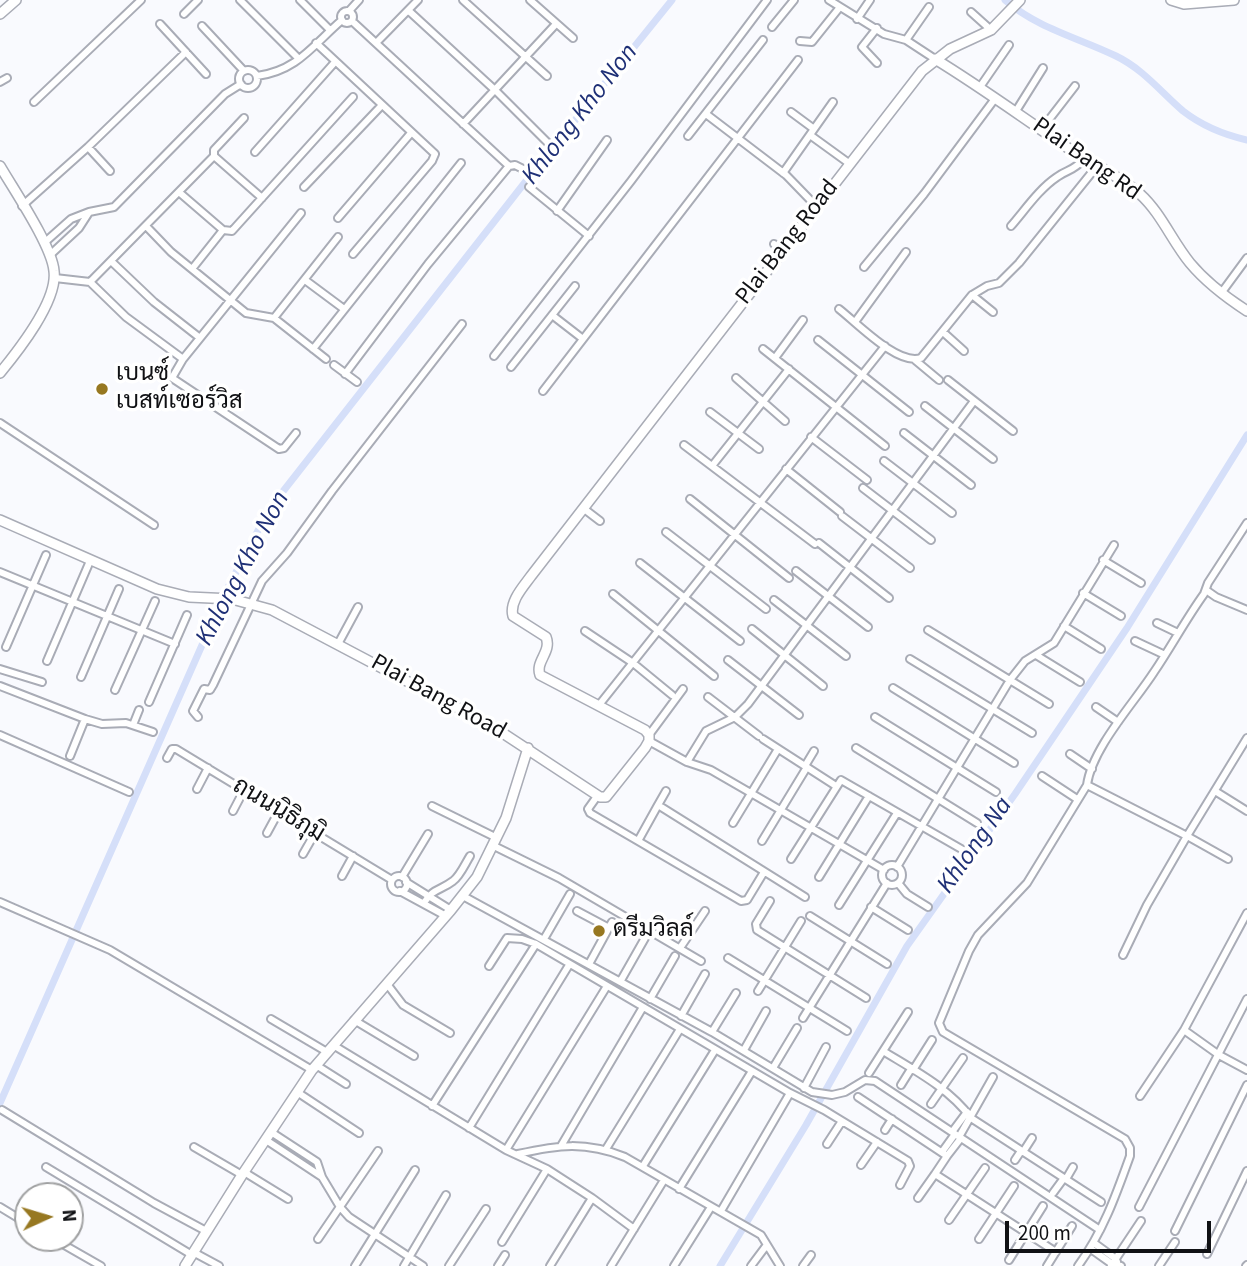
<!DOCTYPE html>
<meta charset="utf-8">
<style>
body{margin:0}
#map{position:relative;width:1247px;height:1266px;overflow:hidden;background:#f9fafe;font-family:"Source Sans 3",sans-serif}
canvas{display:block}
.north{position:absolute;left:14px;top:1182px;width:70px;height:70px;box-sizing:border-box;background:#fff;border:2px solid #9fa0a1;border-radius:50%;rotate:86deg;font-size:19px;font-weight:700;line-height:28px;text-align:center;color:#101114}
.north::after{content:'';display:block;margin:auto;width:24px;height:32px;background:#977821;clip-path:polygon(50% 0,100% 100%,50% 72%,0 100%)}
.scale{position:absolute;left:1005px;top:1221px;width:206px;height:32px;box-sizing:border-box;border:4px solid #101114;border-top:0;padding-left:9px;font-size:21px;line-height:24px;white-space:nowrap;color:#101114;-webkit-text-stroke:5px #fff;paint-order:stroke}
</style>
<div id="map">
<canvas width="1247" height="1266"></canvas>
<div class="north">N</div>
<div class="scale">200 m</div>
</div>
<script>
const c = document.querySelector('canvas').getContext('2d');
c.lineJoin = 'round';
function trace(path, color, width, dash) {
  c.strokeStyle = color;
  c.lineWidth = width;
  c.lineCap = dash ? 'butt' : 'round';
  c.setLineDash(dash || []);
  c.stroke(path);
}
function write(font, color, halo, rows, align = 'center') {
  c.font = font + ' "Source Sans 3",Sarabun,sans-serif';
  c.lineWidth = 7;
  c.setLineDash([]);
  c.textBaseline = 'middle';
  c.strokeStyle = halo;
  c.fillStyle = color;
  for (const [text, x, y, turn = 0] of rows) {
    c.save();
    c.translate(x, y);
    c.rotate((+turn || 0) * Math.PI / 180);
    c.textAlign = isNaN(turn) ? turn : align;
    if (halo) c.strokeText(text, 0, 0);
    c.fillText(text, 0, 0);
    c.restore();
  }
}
trace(new Path2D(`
 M1005,0C1037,28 1079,38 1116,56C1143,69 1161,92 1183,111C1201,125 1225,135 1247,140
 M0,1103L225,593L270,508L526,181L672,0
 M720,1266L806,1125L907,946L1015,794L1127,628L1247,435`), '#d5dff9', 7);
const street = new Path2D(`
 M240,0L299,59
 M300,0L330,30
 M463,0L547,76
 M530,0L573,38
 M829,0L884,34L906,40L935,59
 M341 17a6 6 0 1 1 12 0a6 6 0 1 1-12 0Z
 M349,11L359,0
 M409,11L496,91L547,142
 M971,12L991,30
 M184,14L198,0
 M857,19L870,0
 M352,21L509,166L515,165L525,170
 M160,24L206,74
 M202,26L244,71
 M772,27L794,0
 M877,28L862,47L877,63
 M906,40L929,7
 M800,41L812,42L840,7
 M316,43L435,154L432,161L353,254
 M376,43L418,0
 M239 79a9 9 0 1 1 18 0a9 9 0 1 1-18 0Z
 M257,76C297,71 313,45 342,20
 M0,82L7,78
 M980,87L1009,45
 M34,102L141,0
 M1016,111L1043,68
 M791,112L814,129
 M706,114L786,175L817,207
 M463,124L556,24
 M1041,130L1075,86
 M810,135L850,164
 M688,136L763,40
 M88,147L110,171
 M255,152L335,62
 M214,156L262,198
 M783,173L833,102
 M304,187L382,105
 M529,187L589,236
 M180,193L223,230L232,231L353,97
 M22,206L88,147L186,52
 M557,211L607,140
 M338,218L411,133
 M146,226L171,252L246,313L274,318L326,359
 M1011,226C1025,210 1039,189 1057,177C1068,169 1072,172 1084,159
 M44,243L71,219L89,212L114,207L225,94L241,84
 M774,244L783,250
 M50,255L79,228L88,214
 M111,261L154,302L200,338
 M864,267L924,194L994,100
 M192,269L223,230
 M55,278L90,282
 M305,280L344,309
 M90,282L214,156V150L244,118
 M90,282L126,317L183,359
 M1222,292L1247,258
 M972,295L993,312
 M839,309C857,323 898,366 921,358L972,295L987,286L999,283L1019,263L1097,166
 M552,315L583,339
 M274,318L338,237
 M855,322L906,252
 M943,332L964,351
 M818,340L909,412
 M313,349L461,163
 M763,349L885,446
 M494,356L631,181L767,0
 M775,358L803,320
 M915,360L939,380
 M334,365L357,382
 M511,367L575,286
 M345,374L428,264L509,166
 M736,378L785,421
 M948,380L1013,431
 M543,391L798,60
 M925,406L993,459
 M710,412L759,449
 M0,423L154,525
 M296,433L284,448L279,449L172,378L183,359L301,213
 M904,433L971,485
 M811,437L867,480
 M684,445L815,544
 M884,461L952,513
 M712,466L789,369
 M786,469L840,512
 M863,488L931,540
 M690,499L789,578
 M583,508L600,521
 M842,516L910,568
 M666,532L766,609
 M819,543L889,598
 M1103,560L1141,583
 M640,563L740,641
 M796,571L868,627
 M0,572L175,644
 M1206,590L1216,597L1247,610
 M1083,593L1121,616
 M613,594L714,676
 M774,600L846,656
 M1157,623L1178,633
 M1064,626L1101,649
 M752,629L823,686
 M928,630L1049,704
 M585,631L633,663L672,695
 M1135,641L1165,655
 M338,644L358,607
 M6,647L46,555
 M1036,655L1080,682
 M910,659L1032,733
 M728,660L799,715
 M47,661L90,561
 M0,669L42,682
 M81,677L119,589
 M0,686L85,719L102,724L126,723L153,732
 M893,688L1014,763
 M115,690L155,601
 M708,697L759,736
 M149,702L187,615
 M599,705L885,346
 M1096,707L1118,722
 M198,717L193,711L204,689L210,690L213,685L262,581L287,553L332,491L462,324
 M875,717L996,792
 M133,725L139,710
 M0,735L129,792
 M649,735L683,689
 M763,739L836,786
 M649,741L687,762L711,770L884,870
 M856,748L977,823
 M1070,754L1092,769
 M70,756L85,719
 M167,758L172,749H176L392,880
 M687,762L706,731L735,717L748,704L974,401
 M805,766L814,751
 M1042,776L1077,799
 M1087,785L1187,836L1247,738
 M197,789L208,768
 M1215,791L1247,811
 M598,795L588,809L590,813L741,901L747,900L764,872
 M658,805L666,791
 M432,806L497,838
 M233,811L244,790
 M733,823L778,749
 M267,833L279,811
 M638,841L658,805L805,897
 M762,841L807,767
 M494,846L559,878L701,961
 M303,854L315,833
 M791,859L841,780L963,850
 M882 875a10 10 0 1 1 20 0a10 10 0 1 1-20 0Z
 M897,867L1010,680L1025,661L1054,643L1114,545
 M342,876L353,856
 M391 884a8 8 0 1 1 16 0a8 8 0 1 1-16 0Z
 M402,877L428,834
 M819,877L869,796
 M406,882L451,910
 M898,883L907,894L928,907
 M400,891L446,916
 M463,896L712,1032L812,1092L832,1095L845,1092L865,1080L875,1081L1100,1230
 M770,901L756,924L757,930L866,998
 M0,902L110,950L312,1070
 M424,903C433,888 440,891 453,881C460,876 465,864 470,856
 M839,905L897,813
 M871,907L908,930
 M577,911L609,928
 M810,916L887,964
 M544,939L570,894
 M680,948L705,911
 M1123,955L1147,905L1187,836L1228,859
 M728,958L847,1031
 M589,964L612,922
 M489,966L507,938L522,939L536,944L790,1093L824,1110L908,1161L910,1166L900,1185
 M620,982L645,938
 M387,984L403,1005L450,1033
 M758,991L801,921
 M650,999L675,956
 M681,1016L705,974
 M803,1018L887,883
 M271,1019L327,1052
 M354,1020L414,1056
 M1184,1030L1219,1055L1247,1070
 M712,1032L736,993
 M333,1045L506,1150L547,1169L592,1198L634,1229
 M744,1050L766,1011
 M883,1051C914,1070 949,1088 971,1118L1101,1202
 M316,1065L346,1084
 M773,1068L797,1028
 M913,1070L932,1040
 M869,1073L908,1012
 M901,1085L911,1069
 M804,1088L826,1047
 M297,1092L359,1133
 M1140,1096L1184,1030L1247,913
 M858,1097L947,1156L935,1174L1056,1252
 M931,1104L963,1058
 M432,1106L536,944
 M2,1110L154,1203L206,1231
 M469,1128L569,965
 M885,1130L892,1119
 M271,1132L317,1162L322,1177L340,1207L349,1217L423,1266
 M952,1132L967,1112
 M959,1137L993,1077
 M266,1140L322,1177
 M827,1144L842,1121
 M561,1146L643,1007
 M194,1147L242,1175
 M606,1149L680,1029
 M506,1150L607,986
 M942,1152L955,1134
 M1023,1152L1032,1138
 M518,1154C558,1145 585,1141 625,1157L761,1235L780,1266
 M947,1156L961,1138
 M1015,1160L1021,1151
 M861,1165L877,1142
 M643,1166L715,1050
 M46,1167L192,1255
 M244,1172L288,1199
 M1066,1179L1073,1167
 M679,1189L752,1071
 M1053,1193L1064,1178
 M918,1198L935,1174
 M0,1207L28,1224
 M1139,1207L1247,999
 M721,1211L790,1093
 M949,1220L985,1168
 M1175,1231L1247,1085
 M52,1238L101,1266
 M318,1239L378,1151
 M979,1239L1014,1186
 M502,1242L547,1169
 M1094,1243L1116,1259L1117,1262
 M1091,1249L1112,1264L1121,1266
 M193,1252L219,1266
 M1207,1254L1247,1171
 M1009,1260L1043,1206
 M355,1266L415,1170
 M404,1266L446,1195
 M449,1266L486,1209
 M498,1266L505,1255
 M550,1266L592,1198
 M611,1266L664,1180
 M674,1266L711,1207
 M751,1266L766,1246
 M803,1266L811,1255
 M1047,1266L1072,1226
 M1078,1266C1103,1232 1116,1195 1130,1156V1148L1125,1139L943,1032L939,1023L969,951L978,935L1027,883L1087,785C1092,748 1134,703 1154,672C1171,647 1186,619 1204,594L1208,583L1247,523
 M1111,1266L1141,1221
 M1159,1266L1175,1242
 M1246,1266L1247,1265`);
const secondary = new Path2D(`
 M1171,0L1184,4L1234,0
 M0,14L16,0
 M935,59C981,87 1023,118 1068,148C1092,164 1118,175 1140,194C1161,213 1172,241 1190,263C1205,281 1227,298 1247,311
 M0,166C14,190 52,246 54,271C58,301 18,351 0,373
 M0,520L157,589L189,597L232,599L272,610L492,726L600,797H606L645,748L649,741V735L645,730L540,675C535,661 552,652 546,637L513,616C509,602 523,587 531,576L922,71L950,49L991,30L1020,0
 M185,1266L242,1175L312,1070L451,910L477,877L506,818L528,748`);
trace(street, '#a9acb6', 10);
trace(secondary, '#a9acb6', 12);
trace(street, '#fff', 6);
trace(secondary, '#fff', 9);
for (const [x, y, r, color] of [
 [102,389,7,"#977821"],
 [599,931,7,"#977821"]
]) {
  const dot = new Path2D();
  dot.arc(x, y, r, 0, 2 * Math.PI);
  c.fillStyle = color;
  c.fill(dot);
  trace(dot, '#fff', 2.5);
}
write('24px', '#101114', '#fff', [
 ["Plai Bang Rd",1086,160,35],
 ["Plai Bang Road",788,243,-52],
 ["Plai Bang Road",438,698,29],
 ["ถนนนิธิภุมิ",278,811,31]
]);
write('24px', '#101114', '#fff', [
 ["เบนซ์",116,375],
 ["เบสท์เซอร์วิส",116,403],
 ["ดรีมวิลล์",613,931]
], 'left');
write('italic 26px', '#1f3076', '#fff', [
 ["Khlong Kho Non",581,115,-52],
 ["Khlong Kho Non",244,569,-62],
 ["Khlong Na",976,846,-55]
]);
</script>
